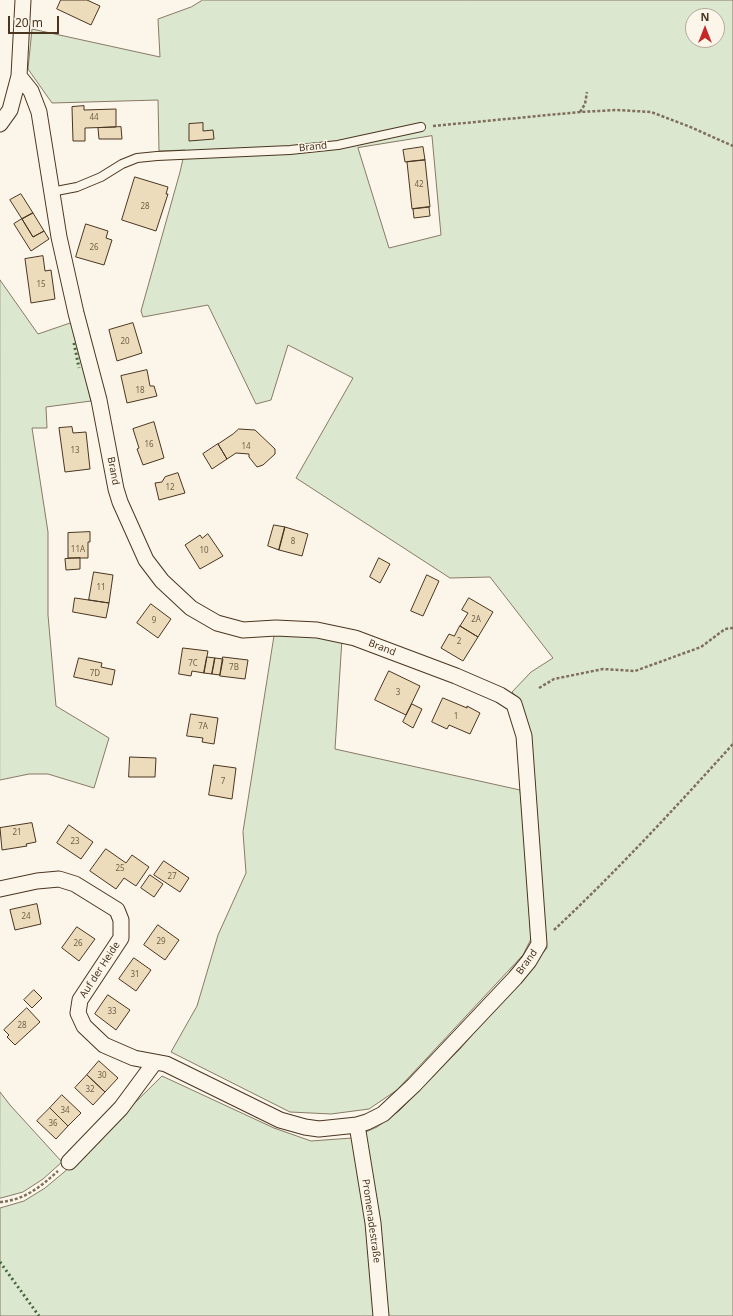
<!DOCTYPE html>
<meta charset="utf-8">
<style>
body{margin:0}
#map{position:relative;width:733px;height:1316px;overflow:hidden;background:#fbf6e9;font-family:"Noto Sans",sans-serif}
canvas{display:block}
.north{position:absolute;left:685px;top:8px;width:40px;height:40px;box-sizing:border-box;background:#fbf6e9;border:1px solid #b4a999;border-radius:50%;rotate:0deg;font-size:11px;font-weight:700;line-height:16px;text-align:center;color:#4a3520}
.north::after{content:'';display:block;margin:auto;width:14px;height:18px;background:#c62828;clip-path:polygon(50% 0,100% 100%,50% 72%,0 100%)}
.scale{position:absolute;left:8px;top:16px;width:51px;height:18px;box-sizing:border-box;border:2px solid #4a3520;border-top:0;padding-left:5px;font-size:12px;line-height:14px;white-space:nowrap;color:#4a3520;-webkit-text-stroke:3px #fbf6e9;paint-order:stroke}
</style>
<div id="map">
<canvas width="733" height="1316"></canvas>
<div class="north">N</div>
<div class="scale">20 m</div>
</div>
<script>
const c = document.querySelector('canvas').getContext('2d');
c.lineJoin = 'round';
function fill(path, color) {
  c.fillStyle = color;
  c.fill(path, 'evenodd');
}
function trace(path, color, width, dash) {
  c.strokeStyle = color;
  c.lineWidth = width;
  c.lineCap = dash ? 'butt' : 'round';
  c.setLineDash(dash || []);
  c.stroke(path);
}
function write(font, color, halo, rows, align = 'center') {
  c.font = font + ' "Noto Sans",sans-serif';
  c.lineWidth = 3;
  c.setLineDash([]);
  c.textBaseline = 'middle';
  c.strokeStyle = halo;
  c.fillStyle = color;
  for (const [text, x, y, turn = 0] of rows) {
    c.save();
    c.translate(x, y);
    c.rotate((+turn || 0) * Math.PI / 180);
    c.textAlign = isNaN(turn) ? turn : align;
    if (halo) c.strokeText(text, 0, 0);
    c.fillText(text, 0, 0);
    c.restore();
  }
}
const green = new Path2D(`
 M203,0H733V1316H0V1208L24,1201L45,1188L69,1168L162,1076L274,1128L311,1141L352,1138L377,1127L399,1111L460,1049L547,948L539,855L521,704L512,692L531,672L553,658L490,577L450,578L296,478L353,378L288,345L271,400L256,404L208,305L143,317L141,311L180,172L185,150L159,151L158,100L52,103L28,69L32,29L160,57L158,19L191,7ZM693,16H717V40H693ZM432,136L441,235L389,248L358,148Z
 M0,280L38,334L73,322L91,401L46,407L47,428H32L48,532V615L56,706L109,738L94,788L48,774H29L0,780Z
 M275,632L342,639L335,749L520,790L527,858L532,937L523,955L397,1090L369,1109L331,1114L290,1112L171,1052L197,1006L218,935L246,873L243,832Z
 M0,1092L10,1105L62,1162L43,1179L23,1192L1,1198H0Z`);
fill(green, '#dce7d0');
trace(green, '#887966', 1);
const building = new Path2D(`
 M61,0H87L100,6L91,25L57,9Z
 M84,106V110L116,109V127L85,128V141H73L72,107Z
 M203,123V131L213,130L214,139L189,141V124Z
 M121,127L122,139H99L98,128Z
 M423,147L425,160L405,162L403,150Z
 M425,160L430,207L412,209L407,162Z
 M135,177L168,187L166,194H168L156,231L122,220Z
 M21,194L33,213L22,219L10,200Z
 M429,207L430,216L414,218L413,209Z
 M33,213L44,231L33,237L22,219Z
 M22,219L33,237L44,231L49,239L31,251L14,224Z
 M86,224L108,231L106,238L112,240L104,265L76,257Z
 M43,256L45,271L51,270L55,299L31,303L25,259Z
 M133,323L142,353L117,361L109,330Z
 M147,370L150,386H154L157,396L127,403L121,376Z
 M154,422L164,458L143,465L137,449L139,448L133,429Z
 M72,427L73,433L86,432L90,469L65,472L59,428Z
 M239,429L255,430L275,449V454L263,465L257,467L249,457V454L236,453L227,459L218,444L233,434Z
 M218,444L227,459L212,469L203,454Z
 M178,473L185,493L159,500L155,483L162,482L165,477Z
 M274,525L285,527L279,550L268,546Z
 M285,527L308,534L302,556L279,550Z
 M90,532V542H88V558H68V533Z
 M208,534L223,556L200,569L185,545L200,535L202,538Z
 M80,558V569L66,570L65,559Z
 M379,558L390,564L380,583L370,577Z
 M94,572L113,575L109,603L89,600Z
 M427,575L439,581L423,616L411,611Z
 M75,598L109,603L106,618L73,612Z
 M469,598L493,612L478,637L460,626L468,613L462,610Z
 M151,604L171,619L158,638L137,623Z
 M460,626L478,637L463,661L441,648L449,634L454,636Z
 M183,648L208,651L204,673L192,671L191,676L179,674Z
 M207,657L215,658L212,674L204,673Z
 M223,657L248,660L245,679L220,676Z
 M79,658L102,663L101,667L115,670L112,685L74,677Z
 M215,658L223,659L220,675L212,674Z
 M389,671L420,686L406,715L375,700Z
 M443,698L467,708V706L480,713L470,734L449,725L447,729L432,722Z
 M412,704L422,709L413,728L403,722Z
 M191,714L218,718L214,744L202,742L203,738L187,736Z
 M130,757L156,758L155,777H129Z
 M214,765L236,768L232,799L209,795Z
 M32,823L36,842L26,844L27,846L2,850L0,828Z
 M69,825L93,842L81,859L57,843Z
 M106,849L126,863L132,855L149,867L136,886L124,878L116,889L90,871Z
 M164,861L189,878L180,892L154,875Z
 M150,875L163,884L154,897L141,888Z
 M37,904L41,924L15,930L10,910Z
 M158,925L179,940L165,960L144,945Z
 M77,927L95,939L79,961L62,948Z
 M134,958L151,970L136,991L119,979Z
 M34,990L42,998L32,1008L24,1000Z
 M108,995L130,1010L116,1030L95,1014Z
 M27,1008L40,1022L15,1045L7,1037L9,1035L4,1030Z
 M99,1061L118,1078L105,1092L87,1075Z
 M87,1075L105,1092L93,1105L75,1088Z
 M62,1095L81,1113L68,1126L50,1108Z
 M50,1108L68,1126L56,1139L37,1121Z`);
fill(building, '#ecdcbc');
trace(building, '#4a3520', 1);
const service = new Path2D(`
 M51,192L77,187L101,177L122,164L137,158L157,156L290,150L338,145L421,127`);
const minor = new Path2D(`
 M0,124L10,110L19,76L23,0
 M0,889L37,881L59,879L75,884L117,910L121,920V938L80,1000L78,1013L84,1026L104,1045L134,1058L166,1064L280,1120L305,1127L319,1129L357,1125L367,1122L383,1114L414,1085L515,978L529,961L539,944L524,736L514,704L500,695L456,676L355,638L317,630L276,628L243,630L217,623L191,608L162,581L146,560L120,502L116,489L99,400L76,313L59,237L39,112L31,91L19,76
 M357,1125L373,1223L381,1316
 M69,1162L121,1108L155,1062`);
trace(service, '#4a3520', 10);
trace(minor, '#4a3520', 17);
trace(new Path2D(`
 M580,112L585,104L587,92
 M433,126L580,112L617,110L651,112L688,126L733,146
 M539,688L554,679L603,669L635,671L701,647L725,629L733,628
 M554,930C617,871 675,808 733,744
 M0,1202C25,1200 40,1187 58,1171`), '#7f6f5c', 2.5, [3, 2]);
trace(service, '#fbf6e9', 8);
trace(minor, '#fbf6e9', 15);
trace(new Path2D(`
 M74,343L79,368
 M0,1262L39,1316`), '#436837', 3, [2, 3]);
write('8px', '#725f47', null, [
 ["44",94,118],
 ["42",419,185],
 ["28",145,207],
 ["26",94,248],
 ["15",41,285],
 ["20",125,342],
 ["18",140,391],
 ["16",149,445],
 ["14",246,447],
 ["13",75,451],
 ["12",170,488],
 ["8",293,542],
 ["11A",78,550],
 ["10",204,551],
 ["11",101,588],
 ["2A",476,620],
 ["9",154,621],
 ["2",459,642],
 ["7C",193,664],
 ["7B",234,668],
 ["7D",95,674],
 ["3",398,693],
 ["1",456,717],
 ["7A",203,727],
 ["7",223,782],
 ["21",17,833],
 ["23",75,842],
 ["25",120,869],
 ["27",172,877],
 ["24",26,917],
 ["29",161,942],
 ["26",78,944],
 ["31",135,975],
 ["33",112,1012],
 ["28",22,1026],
 ["30",102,1076],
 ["32",90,1090],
 ["34",65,1111],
 ["36",53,1124]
]);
write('10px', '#4a3520', '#fbf6e9', [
 ["Brand",313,147,-6],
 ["Brand",113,471,79],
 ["Brand",382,648,21],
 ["Brand",527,962,-54],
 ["Auf der Heide",100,970,-57],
 ["Promenadestraße",371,1221,82]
]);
</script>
